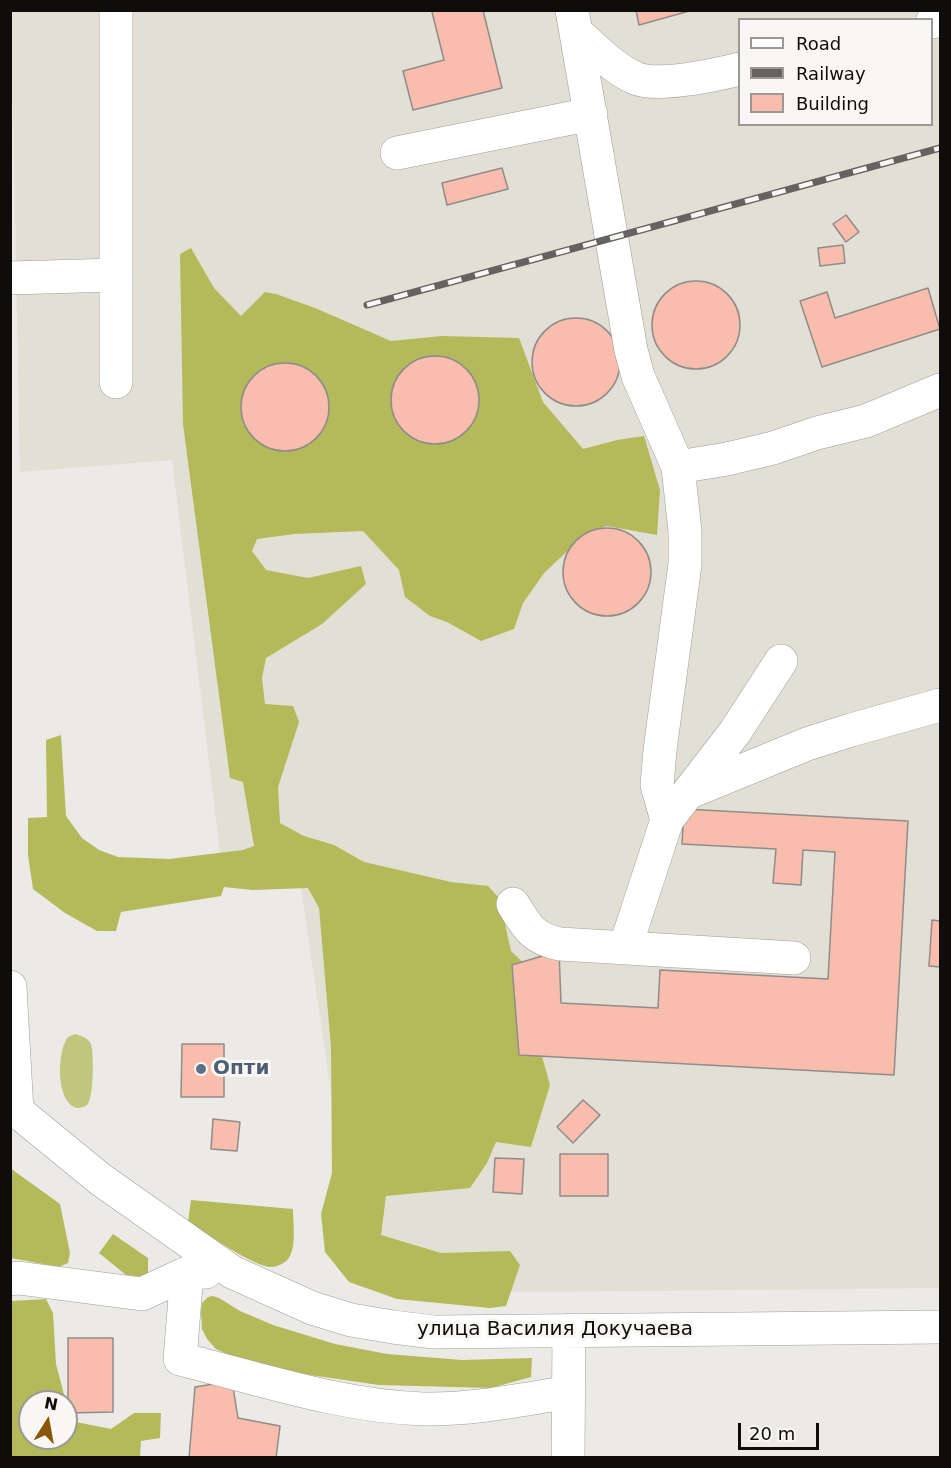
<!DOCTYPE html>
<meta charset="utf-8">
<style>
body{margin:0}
#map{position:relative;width:951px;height:1468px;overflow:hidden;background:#ebeae6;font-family:"DejaVu Sans",sans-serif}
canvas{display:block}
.frame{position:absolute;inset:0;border:12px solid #0e0d0c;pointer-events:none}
.legend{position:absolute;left:738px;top:18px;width:195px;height:108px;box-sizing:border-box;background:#f8f7f3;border:2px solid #9a9997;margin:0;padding:8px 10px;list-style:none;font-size:18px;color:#0e0d0c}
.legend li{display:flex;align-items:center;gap:12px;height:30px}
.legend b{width:30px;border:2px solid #9a9997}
.north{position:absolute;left:18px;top:1390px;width:60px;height:60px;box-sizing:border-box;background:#f8f7f3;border:2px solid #9a9997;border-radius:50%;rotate:11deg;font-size:16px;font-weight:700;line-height:24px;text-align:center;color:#0e0d0c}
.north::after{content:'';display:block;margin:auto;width:21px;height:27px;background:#895500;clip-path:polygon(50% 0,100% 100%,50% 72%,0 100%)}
.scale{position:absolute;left:738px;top:1423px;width:81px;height:27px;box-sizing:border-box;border:3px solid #0e0d0c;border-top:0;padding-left:8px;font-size:18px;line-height:21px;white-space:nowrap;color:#0e0d0c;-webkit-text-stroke:4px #f8f7f3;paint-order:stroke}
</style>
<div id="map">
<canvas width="951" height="1468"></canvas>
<div class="frame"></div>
<ul class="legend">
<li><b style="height:8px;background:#fff"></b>Road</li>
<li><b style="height:8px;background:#646361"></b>Railway</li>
<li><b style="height:16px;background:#f8bdac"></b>Building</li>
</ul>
<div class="north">N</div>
<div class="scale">20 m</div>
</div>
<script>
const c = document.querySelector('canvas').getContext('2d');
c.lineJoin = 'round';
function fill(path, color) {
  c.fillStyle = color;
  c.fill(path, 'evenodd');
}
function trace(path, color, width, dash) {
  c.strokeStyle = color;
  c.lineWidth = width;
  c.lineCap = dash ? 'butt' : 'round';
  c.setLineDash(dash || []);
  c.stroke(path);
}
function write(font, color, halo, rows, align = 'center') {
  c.font = font + ' "DejaVu Sans",sans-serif';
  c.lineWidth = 6;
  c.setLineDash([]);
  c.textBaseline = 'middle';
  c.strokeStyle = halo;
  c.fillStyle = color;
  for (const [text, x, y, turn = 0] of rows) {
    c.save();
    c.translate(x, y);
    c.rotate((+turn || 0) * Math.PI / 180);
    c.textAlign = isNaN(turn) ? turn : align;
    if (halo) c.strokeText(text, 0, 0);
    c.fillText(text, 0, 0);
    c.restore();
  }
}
fill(new Path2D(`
 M11,11H940V1288L438,1293L358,1278L297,860H221L172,460L20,472ZM740,20H932V124H740Z`), '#e2dfd4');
fill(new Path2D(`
 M75,1034C82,1036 88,1038 91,1044C94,1053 94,1099 87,1105C86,1106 80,1108 78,1108C55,1104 57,1051 68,1037Z`), '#c1c67f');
fill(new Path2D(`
 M191,248L214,288L241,316L265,292L276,294L315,308L391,341L442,336L519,338L543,402L583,449L617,440L644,436L660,490L657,535L607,526L588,532L544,573L523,603L514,629L481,641L447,622L430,616L405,597L399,570L363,531L294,534L257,539L252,551L266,570L308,578L361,566L366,584L322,624L266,658L262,678L265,704L293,706L299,722L278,787L280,823L304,836L334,845L364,862L451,882L488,886L499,898L511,951L532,971V1020L550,1085L531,1147L496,1142L487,1163L470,1188L386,1196L381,1235L441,1253L510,1251L520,1265L506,1306L490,1308L397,1299L349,1282L325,1252L321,1214L332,1173L331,1047L319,908L308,888L252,890L224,887L221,896L121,912L116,931H97L65,913L33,889L28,855V818L47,817L46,740L61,735L66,816L82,838L99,850L118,857L169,859L243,850L254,846L243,782L230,778L183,424L180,254Z
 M10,1168L60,1204L70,1253L68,1263L59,1267L11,1258Z
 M191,1200L293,1209C293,1223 297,1248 288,1259C284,1264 276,1267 271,1267C252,1266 206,1233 188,1222Z
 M113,1234L148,1258V1274L145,1277L126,1275L99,1253Z
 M213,1296L219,1298L240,1311L273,1325L335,1344L387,1354L462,1360L532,1358L531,1377L491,1388L379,1385L269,1369L240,1360L216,1349L207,1339L202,1329L201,1311L202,1303L208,1297Z
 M46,1299L53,1313L56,1364L71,1421L111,1429L134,1413H161L160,1438L141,1441L140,1457L11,1458V1301ZM30,1402H66V1438H30Z`), '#b4ba59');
const building = new Path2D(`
 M436,10H483L502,88L413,110L403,71L444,60L432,12Z
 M636,10H693L639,25Z
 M502,168L508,189L447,205L442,183Z
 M846,215L859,232L846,242L833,224Z
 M843,245L845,263L820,266L818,248Z
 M652 325a44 44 0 1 1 88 0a44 44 0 1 1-88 0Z
 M928,288L940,329L822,367L800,301L827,292L835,318Z
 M532 362a44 44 0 1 1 88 0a44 44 0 1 1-88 0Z
 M391 400a44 44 0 1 1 88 0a44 44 0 1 1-88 0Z
 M241 407a44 44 0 1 1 88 0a44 44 0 1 1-88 0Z
 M563 572a44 44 0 1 1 88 0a44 44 0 1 1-88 0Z
 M684,809L908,821L894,1075L519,1055L512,965L559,951L561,1003L658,1008L660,970L828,979L835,852L803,850L801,885L773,883L776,849L682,844Z
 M932,920L940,921V967L929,966Z
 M182,1044H224V1097H181Z
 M583,1100L600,1115L573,1143L557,1127Z
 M213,1119L240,1122L237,1151L211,1149Z
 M560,1154H608V1196H560Z
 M495,1158L524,1159L522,1194L493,1192Z
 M68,1338H113V1412L68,1413Z
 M232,1381L238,1418L280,1426L276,1458H189L195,1387Z`);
fill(building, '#f8bdac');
trace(building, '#908c8b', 1.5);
const minor = new Path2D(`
 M572,10L631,350L638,376L678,467L727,459L773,448L817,433L866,421L940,390
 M932,22L940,20
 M576,32C594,48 613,68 635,78C657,88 715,75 740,69
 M397,153L591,114
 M10,278L116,275
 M116,382V10
 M690,792L807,744L851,730L940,705
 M667,820L657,785L660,750L685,564V531L678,467
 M513,904C527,927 533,939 560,944L794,958
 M625,948L667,820L735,732L781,661
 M10,987L17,1111
 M17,1111L100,1179L232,1272L312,1308L351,1320L393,1327L434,1332L940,1327
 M187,1273L180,1359C261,1379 339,1406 423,1409C472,1410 520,1400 569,1392
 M10,1279L18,1278L142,1294L187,1273L206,1272
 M568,1458L569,1330`);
trace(minor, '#9e9d9a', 34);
trace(minor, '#fff', 33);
const rail = new Path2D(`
 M367,305L940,148`);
trace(rail, '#646361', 7);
trace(rail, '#f8f7f3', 4.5, [14]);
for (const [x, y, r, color] of [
 [201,1069,6,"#5c6f8a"]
]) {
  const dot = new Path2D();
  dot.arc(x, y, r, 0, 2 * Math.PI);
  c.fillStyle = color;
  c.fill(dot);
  trace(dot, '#f8f7f3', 2);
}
write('bold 20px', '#4e5e75', '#f8f7f3', [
 ["Опти",213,1069]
], 'left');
write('20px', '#0e0d0c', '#f8f7f3', [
 ["улица Василия Докучаева",555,1330]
]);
</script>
